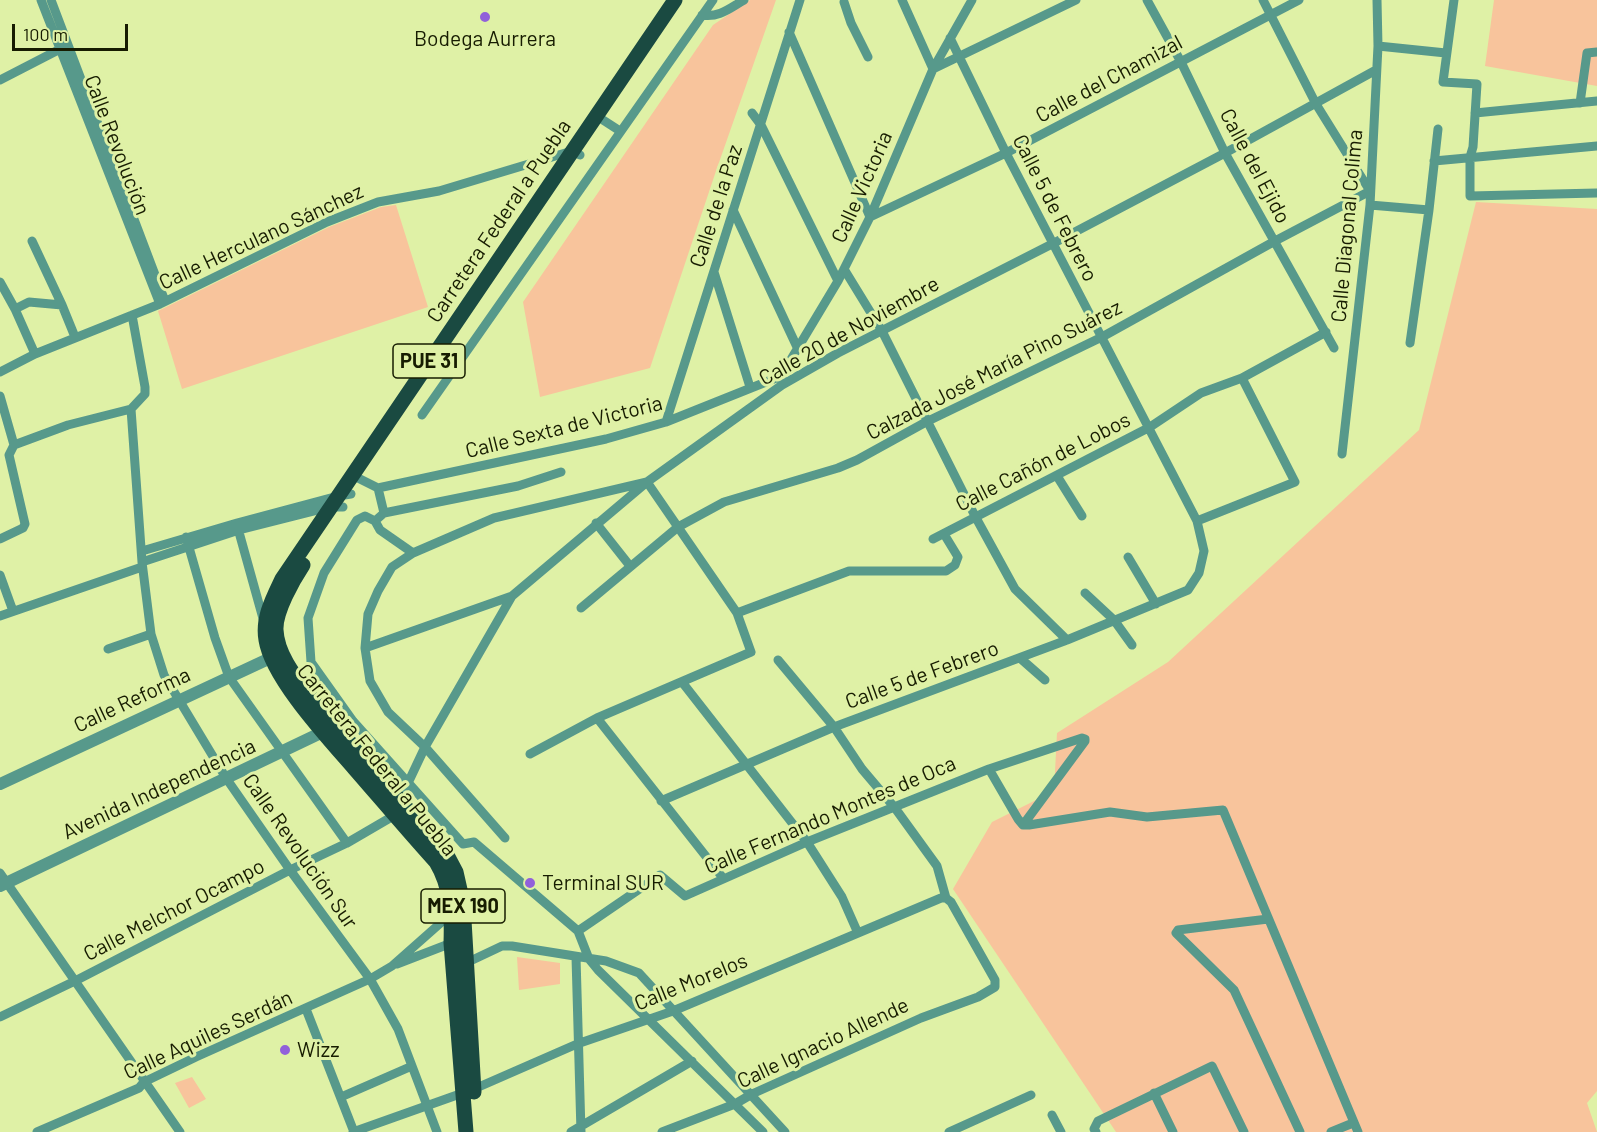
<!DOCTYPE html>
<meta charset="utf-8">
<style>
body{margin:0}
#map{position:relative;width:1597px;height:1132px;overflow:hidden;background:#dff1a6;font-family:Barlow,sans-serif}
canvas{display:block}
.scale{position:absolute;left:12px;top:24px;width:116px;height:27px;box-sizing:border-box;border:3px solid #171c01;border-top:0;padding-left:8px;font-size:18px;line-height:21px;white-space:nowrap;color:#171c01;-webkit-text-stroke:4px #dff1a6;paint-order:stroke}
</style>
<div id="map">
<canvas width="1597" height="1132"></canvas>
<div class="scale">100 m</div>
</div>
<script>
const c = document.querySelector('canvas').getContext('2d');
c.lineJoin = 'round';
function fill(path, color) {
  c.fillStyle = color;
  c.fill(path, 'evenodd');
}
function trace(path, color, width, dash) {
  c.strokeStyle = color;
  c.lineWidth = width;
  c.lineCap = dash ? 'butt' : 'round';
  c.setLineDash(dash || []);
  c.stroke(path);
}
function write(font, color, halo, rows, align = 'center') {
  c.font = font + ' Barlow,sans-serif';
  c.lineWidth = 6;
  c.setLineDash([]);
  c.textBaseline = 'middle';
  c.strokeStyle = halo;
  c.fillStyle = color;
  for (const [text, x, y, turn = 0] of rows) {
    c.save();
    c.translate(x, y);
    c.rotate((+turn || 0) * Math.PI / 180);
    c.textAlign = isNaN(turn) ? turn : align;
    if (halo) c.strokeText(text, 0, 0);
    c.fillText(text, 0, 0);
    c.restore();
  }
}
fill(new Path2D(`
 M750,0H776L716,171L650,368L540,397L523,302L713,25Z
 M1494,0H1597V86L1485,66Z
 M1476,202L1597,209V1091L1587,1103L1597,1132H1116L953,889L992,822L1054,791L1057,733L1168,662L1419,430Z
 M396,205L428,307L182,389L158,311L329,227L381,207Z
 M517,957L560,963V984L519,990Z
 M192,1077L206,1099L189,1108L175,1083Z`), '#f8c49c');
trace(new Path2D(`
 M41,0L160,304
 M51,0L165,301
 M902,0L933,69L1076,0
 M1147,0L1181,62L1225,153L1334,348
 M1454,0L1443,82L1477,84L1473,147L1470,157V196L1597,193
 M844,2L851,23L868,57
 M702,15C719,18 730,8 744,0
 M789,32L870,217L1006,153L1299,0
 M1378,46L1446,53
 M0,80L66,46
 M1580,103L1587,53L1597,52
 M752,113L761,125L838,281
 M1475,113L1597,101
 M603,120L620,131
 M1434,161L1597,146
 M1370,205L1429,210
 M733,210L797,347
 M32,241L62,305L75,337
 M844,269L882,331L975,516L1015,589L1067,640
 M714,272L750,387
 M0,282L15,309L35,354
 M15,309L29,302L62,305
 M132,315L145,387V394L131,409L142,562L151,634L164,675L226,778L290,870L370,979L398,1029L437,1132
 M1410,343L1429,210L1438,129
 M0,372L35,354L160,304L327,222L378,202L439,191L572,151L580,155
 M781,380V376L838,281L870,217L933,69L972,0
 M0,396L14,445L9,455L25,524L23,528L0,539
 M422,415L713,0
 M666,422L800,0
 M14,445L68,425L131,409
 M1342,454L1370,205L1378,46L1377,0
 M352,475L378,488L606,439L666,422L781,376
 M1057,476L1082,516
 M378,488L384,513L375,521L380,530L413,553
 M384,513L518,486L561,472
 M375,521L365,516L357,520L324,573L308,618L311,662L353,721L463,844L474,842L578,931L589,959L598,970L763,1132
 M1197,521L1295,482L1242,378
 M596,523L630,566
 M237,525L264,622
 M186,537L215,638L229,677L347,843
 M933,539L1150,427L1201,393L1242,378L1326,332
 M142,551L237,523L338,496L351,494
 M1128,557L1156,604
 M142,562L239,530L330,507H343
 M0,575L13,611
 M1085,593L1114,620L1132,645
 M581,608L678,527L724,502L838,468L857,460L926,422L1102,337L1275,241L1370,191L1316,104L1263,0
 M737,613L849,571H946L955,565L958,557L944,534
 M0,616L142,567
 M365,648L512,596
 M108,649L151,634
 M1020,658L1045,680
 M778,660L834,727L862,769L895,808L937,866L946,898
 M682,682L807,842L842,897L857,931
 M597,718L723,878
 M989,769L1018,819L1023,825H1029L1110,812L1147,817L1223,810L1358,1132
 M398,798L408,783L425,747L512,596L647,482L782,385L838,353L1054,243L1225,153L1376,70
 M661,801L834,727L1067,640L1188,590L1199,573L1204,551L1197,521L1006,153L950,38
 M505,838L425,747L388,712L370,681L365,648L368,614L378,591L392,567L413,553L494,518L647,482L737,613L751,652L597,718L530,754
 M0,873L180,1132
 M1268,919L1178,930L1176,933L1234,990L1300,1132
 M578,931L660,875L685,896L807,842L989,769L1082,738L1085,739V741L1023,825
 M576,957L581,1132
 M466,963L502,946H512L606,961L639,973L785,1132
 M397,964L454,942
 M306,1009L354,1132
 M0,1017L75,981L290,870L347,843L395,815
 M1154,1093L1173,1132
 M341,1097L412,1066
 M1052,1115L1061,1132
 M37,1132L139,1088L144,1082L196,1057L370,979L392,966L453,912
 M353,1132L474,1089L577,1044L673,1011L941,898H946L951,902L995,980V987L978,997L921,1018L752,1094L735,1104L662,1132
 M571,1132L692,1061
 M949,1132L1031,1095
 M1096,1132L1094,1129L1098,1121L1212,1066L1244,1132
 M1331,1132L1353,1123`), '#57998b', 9);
trace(new Path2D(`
 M0,784L279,654
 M0,886L329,729`), '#57998b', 12);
trace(new Path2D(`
 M303,565C293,580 275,612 276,630C277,656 298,680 313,700L447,855L456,872L463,903L474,1092
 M466,1132L451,943C452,913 451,887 436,862C408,831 381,799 354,768C328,738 272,678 266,640C262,618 273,598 282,579L675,0`), '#1a4a41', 15);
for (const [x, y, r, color] of [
 [485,17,6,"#9161da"],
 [530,883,6,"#9161da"],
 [285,1050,6,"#9161da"]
]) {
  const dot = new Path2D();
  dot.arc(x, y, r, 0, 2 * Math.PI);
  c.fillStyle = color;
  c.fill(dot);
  trace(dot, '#dff1a6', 2);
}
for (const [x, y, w] of [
 [429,361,72],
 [463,906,84]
]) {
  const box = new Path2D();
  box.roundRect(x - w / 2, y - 17, w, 34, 4.5);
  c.fillStyle = '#dff1a6';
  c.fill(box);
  trace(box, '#171c01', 1.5);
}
write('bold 20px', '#171c01', null, [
 ["PUE 31",429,361],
 ["MEX 190",463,906]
]);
write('21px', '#171c01', '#dff1a6', [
 ["Bodega Aurrera",485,39,"center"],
 ["Terminal SUR",542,883],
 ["Wizz",297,1050]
], 'left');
write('21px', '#171c01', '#dff1a6', [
 ["Calle del Chamizal",1109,79,-28],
 ["Calle Revolución",117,145,69],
 ["Calle del Ejido",1255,166,62],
 ["Calle Victoria",862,187,-66],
 ["Calle de la Paz",716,206,-72],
 ["Calle 5 de Febrero",1055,208,63],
 ["Carretera Federal a Puebla",499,221,-56],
 ["Calle Diagonal Colima",1347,226,-85],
 ["Calle Herculano Sánchez",261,237,-25],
 ["Calle 20 de Noviembre",849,331,-29],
 ["Calzada José María Pino Suárez",994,370,-27],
 ["Calle Sexta de Victoria",564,427,-14],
 ["Calle Cañón de Lobos",1043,462,-27],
 ["Calle 5 de Febrero",922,675,-20],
 ["Calle Reforma",132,700,-25],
 ["Carretera Federal a Puebla",377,760,51],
 ["Avenida Independencia",159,789,-25],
 ["Calle Fernando Montes de Oca",830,815,-23],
 ["Calle Revolución Sur",300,851,55],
 ["Calle Melchor Ocampo",174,910,-27],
 ["Calle Morelos",691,982,-22],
 ["Calle Aquiles Serdán",208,1035,-25],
 ["Calle Ignacio Allende",823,1043,-25]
]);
</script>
